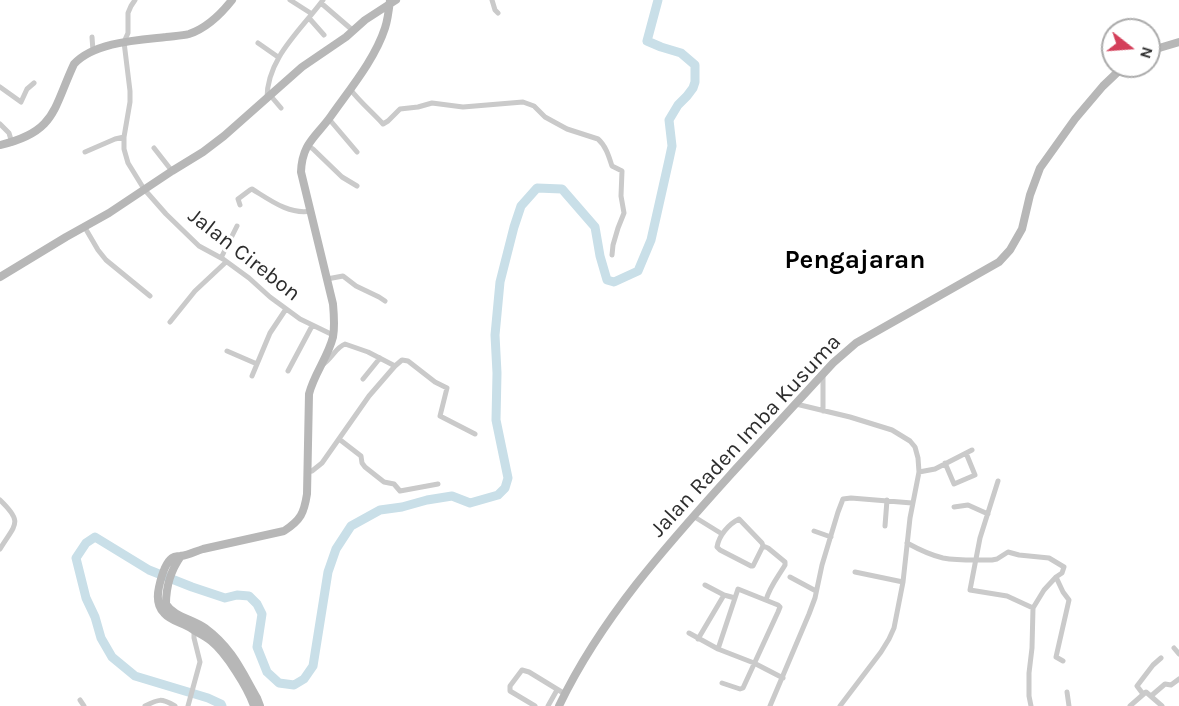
<!DOCTYPE html>
<style>
body{margin:0}
#map{position:relative;width:1179px;height:706px;overflow:hidden;background:#fff;font-family:Karla,sans-serif}
canvas{display:block}
.north{position:absolute;left:1101px;top:18px;width:60px;height:60px;box-sizing:border-box;background:#fff;border:2px solid #ababab;border-radius:50%;rotate:107deg;font-size:16px;font-weight:700;line-height:24px;text-align:center;color:#2d2d2d}
.north::after{content:'';display:block;margin:auto;width:21px;height:27px;background:#d43f5a;clip-path:polygon(50% 0,100% 100%,50% 72%,0 100%)}
</style>
<div id="map">
<canvas width="1179" height="706"></canvas>
<div class="north">N</div>
</div>
<script>
const c = document.querySelector('canvas').getContext('2d');
c.lineJoin = 'round';
function trace(path, color, width, dash) {
  c.strokeStyle = color;
  c.lineWidth = width;
  c.lineCap = dash ? 'butt' : 'round';
  c.setLineDash(dash || []);
  c.stroke(path);
}
function write(font, color, halo, rows, align = 'center') {
  c.font = font + ' Karla,sans-serif';
  c.lineWidth = 6;
  c.setLineDash([]);
  c.textBaseline = 'middle';
  c.strokeStyle = halo;
  c.fillStyle = color;
  for (const [text, x, y, turn = 0] of rows) {
    c.save();
    c.translate(x, y);
    c.rotate((+turn || 0) * Math.PI / 180);
    c.textAlign = isNaN(turn) ? turn : align;
    if (halo) c.strokeText(text, 0, 0);
    c.fillText(text, 0, 0);
    c.restore();
  }
}
trace(new Path2D(`
 M222,706L221,704L208,698L135,676L112,657L101,638L95,617L86,598L76,558L86,543L95,537L149,570L192,587L225,598L237,595L249,596L257,604L262,614L257,647L267,672L279,683L294,685L304,679L313,666L328,572L336,549L351,526L380,510L402,507L427,500L452,496L470,503L498,495L505,488L508,478L496,420L497,373L495,335L500,282L514,227L521,206L537,188L562,189L595,227L600,256L607,280L614,282L638,271L651,240L669,160L672,146L669,120L678,105L687,96L693,88L695,82V65L681,53L661,47L647,41L658,0`), '#c9dfe8', 9);
trace(new Path2D(`
 M135,0L131,6L128,13V33L124,42L130,91V102L124,137V149L128,163L144,189L166,214L199,246L223,259L249,278L270,297L300,319L333,335
 M290,0L312,14
 M492,0L495,10L498,13
 M321,3L350,28
 M309,18L324,35
 M92,37L93,51
 M258,43L278,57
 M0,87L21,102L27,89L34,83
 M350,89C360,102 372,112 383,124L388,121L400,109L418,107L432,103L463,107L523,102L534,106L545,117L567,129L598,139C606,146 609,157 612,166L622,171L621,196L624,213L618,228L613,245L612,255
 M270,95L281,108
 M267,98C267,58 301,30 323,0
 M329,119L357,152
 M0,124L9,133L12,143
 M307,145L313,149L342,177L357,186
 M154,148L172,171
 M85,152L115,139L124,137
 M240,205L238,199L250,190L252,189C270,200 289,215 311,211
 M84,226L98,250L106,260L150,296
 M221,258L237,226
 M327,279L343,276L356,286L379,297L385,301
 M170,322L195,291L226,262
 M227,351L257,364
 M322,365C331,360 336,347 345,344L368,352L395,366L402,360L408,361L435,382L447,388L440,416L475,434
 M288,371L312,326
 M252,376L270,333L286,309
 M363,379L380,358
 M796,404L850,417L892,430L910,441L915,447L918,458L919,472L910,518L903,582L894,628L889,639L881,652L840,706
 M823,411V374
 M339,439L361,456L362,463L365,467L384,482L394,484L400,491L438,484
 M945,463L954,484L975,475L966,453
 M307,472L312,471L322,463L369,396L395,366
 M919,472L935,469L972,450
 M998,481L980,538L970,590L1007,596L1033,608
 M0,500C24,523 15,524 0,549
 M954,507L968,505L988,514
 M693,516L722,534
 M885,526L887,500
 M814,531L831,537
 M907,543C918,549 930,555 943,558C959,561 976,560 992,560L997,559L1008,552L1019,555L1049,558L1064,567L1062,573L1056,577L1044,590L1033,608L1032,648L1029,673V696L1031,706
 M763,546L753,566H751L720,550L717,547C719,535 729,524 739,519L762,543L763,546L768,548L785,562V565C778,577 770,586 766,600
 M855,572L903,582
 M790,577L816,591
 M1056,577L1063,592L1069,600L1056,657L1063,661
 M705,585L724,595
 M689,633L718,649
 M698,639L724,595L735,598
 M1174,648L1179,654
 M722,683L740,689L743,688L778,612L780,607L778,605L738,589L718,649L754,663L783,678
 M1067,692L1069,706
 M1143,694L1137,686L1153,665L1161,658
 M1151,696L1165,684L1171,685L1179,679
 M80,700L84,706
 M145,706C159,699 161,698 175,706
 M188,706L200,662L194,638V630
 M535,706L510,691V686L522,670L529,672L565,694
 M548,706L557,690
 M770,706L809,614L815,598L822,565L838,512L843,499L851,498L912,503
 M1130,706L1146,692L1162,706`), '#cacaca', 5);
trace(new Path2D(`
 M1149,51L1179,42
 M0,145C56,132 53,109 74,64C94,42 138,40 166,37C173,36 182,36 189,34C207,28 221,14 232,0
 M0,277L66,237L109,213L172,171L203,152L224,136L302,67L346,37L365,20L396,0
 M181,556C171,570 166,586 166,604C174,617 193,619 205,628C232,648 241,670 257,698L260,706
 M254,706C248,688 226,653 211,641C205,636 198,633 192,629C183,623 171,621 164,613C157,606 157,596 159,587C161,578 165,563 172,558C176,555 177,557 181,556C189,555 196,551 203,549C230,543 257,537 284,531C301,520 304,513 307,494L309,394C314,374 328,357 333,337C335,326 334,315 333,304L301,172C302,143 316,137 331,116C350,89 375,59 385,28C388,19 389,9 390,0
 M559,706C601,618 667,545 732,473C766,436 800,399 833,363L856,343L999,262L1010,250L1022,229L1030,195L1040,168L1075,119L1103,86L1124,66`), '#b7b7b7', 8);
write('22px', '#2d2d2d', '#fff', [
 ["Jalan Cirebon",244,255,38],
 ["Jalan Raden Imba Kusuma",746,436,-47]
]);
write('bold 26px', '#000', '#fff', [
 ["Pengajaran",855,261]
]);
</script>
